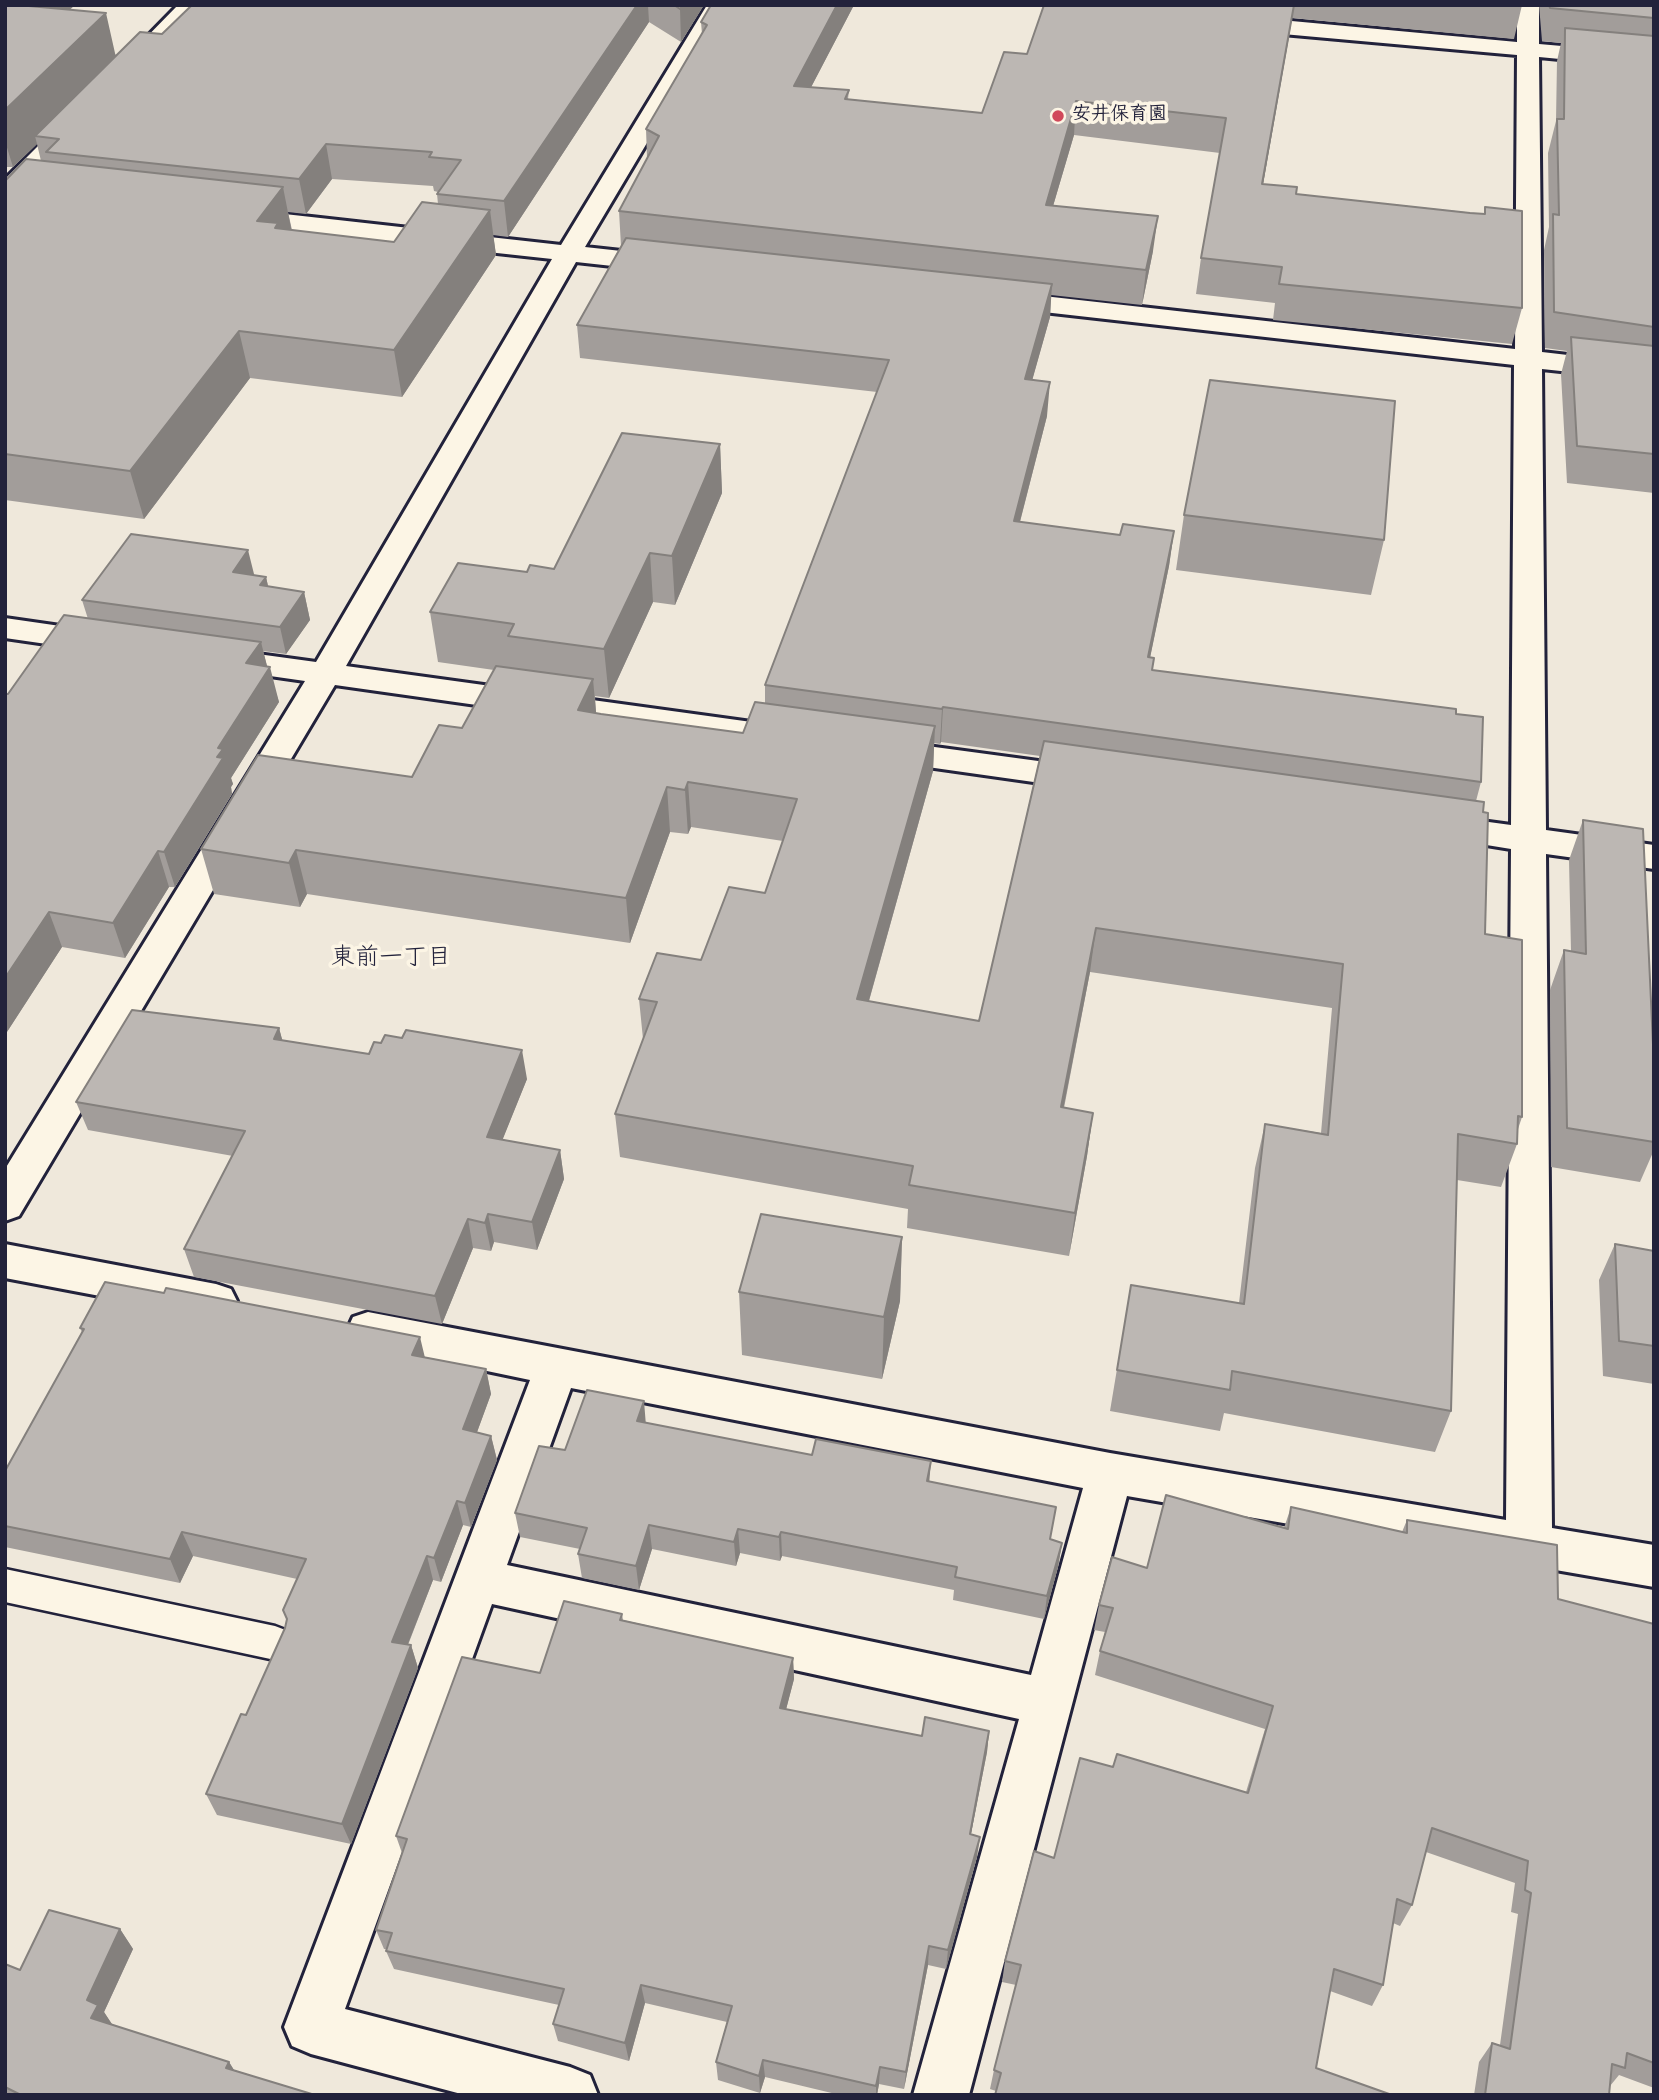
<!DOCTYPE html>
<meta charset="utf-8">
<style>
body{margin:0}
#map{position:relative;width:1659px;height:2100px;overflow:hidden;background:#efe8db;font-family:Kalam,sans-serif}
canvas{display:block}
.frame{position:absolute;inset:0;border:7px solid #22223b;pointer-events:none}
</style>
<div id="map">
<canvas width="1659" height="2100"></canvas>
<div class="frame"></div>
</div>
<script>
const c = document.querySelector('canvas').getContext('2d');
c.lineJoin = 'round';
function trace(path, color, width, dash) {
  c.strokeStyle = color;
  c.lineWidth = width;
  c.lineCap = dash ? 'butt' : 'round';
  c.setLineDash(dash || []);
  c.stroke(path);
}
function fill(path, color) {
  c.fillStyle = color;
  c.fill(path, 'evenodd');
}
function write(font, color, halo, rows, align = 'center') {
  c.font = font + ' Kalam,"Klee One",sans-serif';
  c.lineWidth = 7;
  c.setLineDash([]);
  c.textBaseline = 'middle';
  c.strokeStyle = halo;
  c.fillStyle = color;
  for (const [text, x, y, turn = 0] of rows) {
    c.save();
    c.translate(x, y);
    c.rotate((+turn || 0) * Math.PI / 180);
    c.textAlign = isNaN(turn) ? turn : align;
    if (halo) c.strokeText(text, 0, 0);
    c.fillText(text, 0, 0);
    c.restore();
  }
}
const lane = new Path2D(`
 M5,1569L275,1626L288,1631L294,1643L288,1655L275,1660L5,1602Z`);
const street = new Path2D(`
 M707,5H729L585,247L667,256L676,259L680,264L676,269L667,272L576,262L346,666L795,728L807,731L812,739L807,747L795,750L335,685L19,1216L5,1221V1169L305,681L214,668L203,665L198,658L203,651L214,648L316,662L552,259L240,225L231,222L227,217L231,212L240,209L561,245Z
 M1517,5H1539V44L1654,54V68L1539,57L1542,352L1654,365V381L1542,369L1546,830L1654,845V869L1546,854L1552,1528L1654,1545V1587L1127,1496L969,2095H913L1019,1719L492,1604L345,2009L570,2067L590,2075L598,2095H465L311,2054L292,2046L284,2027L530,1380L353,1343L347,1330L353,1317L368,1312L1110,1453L1506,1520L1511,849L1425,835L1420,827L1425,819L1437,815L1511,825L1514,365L999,307L990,305L986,299L990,293L999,291L1515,349L1517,55L1238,30L1227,23L1238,16L1517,42ZM571,1388L1083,1488L1031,1675L507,1565Z
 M5,618L102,632L113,635L118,642L113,649L102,652L5,638Z
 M883,740L1090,768L1102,771L1107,779L1102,787L1090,790L871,759L866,751L871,743Z
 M5,1244L216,1284L231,1289L237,1301L231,1313L216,1318L5,1278Z`);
const secondary = new Path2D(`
 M178,5H202L143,67H127L124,62L127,57Z
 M78,112L86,114L90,119L86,124L14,198L5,200V179L70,114Z`);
trace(lane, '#22223b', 5);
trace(street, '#22223b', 6);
trace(secondary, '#22223b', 6);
fill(lane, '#fcf5e5');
fill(street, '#fcf5e5');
fill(secondary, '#fcf5e5');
fill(new Path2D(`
 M5,5L70,10L116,55L162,34L192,5H704L681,42L649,22L508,237L493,235L496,255L402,397L250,378L144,519L5,500V181L41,161L37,144L13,167H5ZM332,179L433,186L434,191L438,192L437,194L438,204L394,242L292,230L288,212L306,214Z
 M854,5L811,87L849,90L848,99L982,113L1027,54L1044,5H1522L1514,39L1292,18L1263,184L1296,194L1484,214L1485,207L1522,308L1512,344L1273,320L1275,303L1196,294L1201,258L1220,153L1074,135L1053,206L1153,251L1142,305L1051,295L1050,317L1032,380L1047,416L1020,522L1120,535L1174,531L1169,566L1150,657L1152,670L1456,714L1481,782L1476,801L1485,934L1522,1117L1518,1129L1517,1144L1501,1187L1457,1180L1451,1411L1435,1452L1224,1413L1220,1431L1110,1411L1131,1285L1239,1303L1255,1168L1265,1124L1321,1133L1332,1008L1090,972L1064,1108L1093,1113L1087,1156L1069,1256L907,1228L908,1209L620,1157L615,1114L643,1039L639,999L701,960L765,893L783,841L691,827L688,834L670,832L630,943L307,894L300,907L214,894L201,849L412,777L462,728L494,670L438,662L430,612L527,572L554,569L720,444L722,493L675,605L653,602L609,698L595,696L596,713L743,733L765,703V685L877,392L580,358L577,325L621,246L619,211L647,158L646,129L702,34L701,22ZM941,742L1040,756L979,1021L869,1001L933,771L934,743L940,744Z
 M1539,5H1654V493L1567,483L1561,374L1567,351L1545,348L1544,250L1549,227L1548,153L1556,121L1557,61L1561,43L1542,41Z
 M1184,515L1384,540L1371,595L1176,570Z
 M254,575L266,577L268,586L304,592L310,620L286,654L263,651L267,666L279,702L231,778L233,784L231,787L232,794L175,887H169L125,958L62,947L5,1035L8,694L88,619L82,600Z
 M1583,820L1654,1066V1150L1640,1182L1551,1167L1550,990L1564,950L1571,951L1569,860Z
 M279,1028L282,1040L527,1079L502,1140L560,1150L564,1179L537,1250L494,1242L491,1251L473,1248L442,1324L194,1277L184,1249L233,1156L88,1130L76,1102Z
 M902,1237L900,1301L882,1379L742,1355L739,1292Z
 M1615,1244L1654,1251V1384L1603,1376L1599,1280Z
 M80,1328L425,1357L486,1369L491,1394L477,1432L491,1436L497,1460L471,1527L463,1525L441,1582L433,1580L408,1645H411L418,1668L351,1844L217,1815L206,1794L246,1715L285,1628L287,1620L283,1610L297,1579L193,1556L180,1583L5,1547V1471L82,1332Z
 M646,1423L929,1481L1051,1539L1062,1543L1058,1567L1044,1619L953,1600L954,1590L782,1556L780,1561L740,1553L736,1566L652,1549L639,1590L582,1578L578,1554L580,1549L520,1537L515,1513L565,1450Z
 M1291,1507L1402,1532L1407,1520L1558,1599L1654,1624V2088L1619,2075L1610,2086L1609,2095H1474L1479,2062L1492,2043L1500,2045L1518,1914L1511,1912L1515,1883L1426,1852L1412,1905L1400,1926L1393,1923L1383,1985L1372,2006L1330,1991L996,2091L990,2089L994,2070L1016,1985L1002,1982L1005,1961L1054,1858L1113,1767L1246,1792L1265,1729L1095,1675L1100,1651L1105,1632L1094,1630L1099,1605L1147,1568L1284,1528Z
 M622,1614L623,1620L793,1658L794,1679L786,1709L922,1736L989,1731L987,1752L971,1834L977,1857L946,1969L928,1965L904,2089L879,2084L877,2095H840L765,2077L760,2093L718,2080L716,2062L727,2022L645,2003L629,2061L558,2041L553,2024L559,2005L394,1969L386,1951V1949H384L376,1930L402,1853L396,1836L540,1673Z
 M120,1929L133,1949L104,2012L112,2025L229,2062L234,2070L315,2095H5V1964L20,1970Z`), '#a29d9a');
fill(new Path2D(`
 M10,5H75L23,53Z
 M637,5H648L649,22L508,237L504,201Z
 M682,5H704L681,42L680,9Z
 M837,5H854L794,120V86Z
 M1294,5L1289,37L1257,219L1262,184Z
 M106,13L117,62L35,136L37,144L13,167L5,141V110Z
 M1076,101L1074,135L1043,240L1046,205Z
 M326,144L332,179L306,214L299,179Z
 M283,187L292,233L279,250L257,221Z
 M490,210L496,255L402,397L394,350Z
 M1158,216L1153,251L1142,305L1146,270Z
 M1052,284L1050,317L1023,413L1025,379Z
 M239,331L250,378L144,519L130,471Z
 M1050,382L1047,416L1011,556L1014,521Z
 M720,444L722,493L675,605L672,556Z
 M1174,531L1169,566L1143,692L1148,657Z
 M248,550L255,578L233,572Z
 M650,553L653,602L609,698L604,649Z
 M266,577L272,604L260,585Z
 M304,592L310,620L286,654L280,627Z
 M261,642L268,670L270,667L279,702L231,778L233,784L231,787L232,794L175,887L164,852L217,757L218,748L246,663Z
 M593,679L597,723L578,710Z
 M943,707L941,742L940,744L942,709Z
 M935,726L933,771L857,1043V999Z
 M688,782L691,827L688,834L685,790Z
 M667,787L670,832L630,943L626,898Z
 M296,850L307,894L300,907L289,863Z
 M158,851L169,887L125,958L113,923Z
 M49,912L62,947L5,1035V978Z
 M1096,928L1090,972L1055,1151L1061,1107Z
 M279,1028L287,1057L274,1039Z
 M522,1050L527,1079L492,1166L487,1137Z
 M1093,1113L1087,1156L1069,1256L1075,1213Z
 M560,1150L564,1179L537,1250L532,1222Z
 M488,1214L494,1242L491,1251L485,1223Z
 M468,1219L473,1248L442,1324L435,1296Z
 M902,1237L900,1301L882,1379L884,1317Z
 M420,1337L426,1362L412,1355Z
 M486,1369L491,1394L469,1454L463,1429Z
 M644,1401L646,1426L637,1421Z
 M491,1436L497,1460L471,1527L465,1503Z
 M931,1461L929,1485L927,1481Z
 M457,1501L463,1525L441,1582L434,1558Z
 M649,1525L652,1549L639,1590L636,1566Z
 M738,1529L740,1553L736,1566L734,1542Z
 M182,1532L193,1556L180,1583L170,1559Z
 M781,1532L782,1556L780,1561L779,1537Z
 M1062,1543L1058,1567L1044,1619L1047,1596Z
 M427,1556L433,1580L400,1664L392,1642Z
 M411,1645L418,1668L351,1844L342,1824Z
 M793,1658L794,1679L781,1729L780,1708Z
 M989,1731L987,1752L967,1854L970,1834Z
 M980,1837L977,1857L946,1969L948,1950Z
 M120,1929L133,1949L104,2012L112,2024L105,2036L91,2018L87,2000Z
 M929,1946L928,1965L904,2089L906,2072Z
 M641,1985L645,2003L629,2061L625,2043Z
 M763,2060L765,2077L760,2093L759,2076Z
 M229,2062L240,2080L226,2068Z
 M880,2067L879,2084L877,2095H876V2086Z`), '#84807d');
const building = new Path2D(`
 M5,5H18L106,13L5,110Z
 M192,5H637L504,201L437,194L461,160L429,157L432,152L326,144L299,179L46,152L59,139L35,136L140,32L162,34Z
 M674,5H682L680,9Z
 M711,5H837L794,86L849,90L845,99L982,113L1004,52L1027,54L1044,5H1294L1262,184L1297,187L1296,194L1470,213L1485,214V207L1522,211V308L1279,284L1282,267L1201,258L1226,118L1076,101L1046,205L1158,216L1146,270L619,211L659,136L646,129L707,25L701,22Z
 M1549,5H1654V18L1550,8Z
 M1565,28L1654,36V327L1554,312L1553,214L1559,215L1557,119H1564Z
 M26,159L283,187L257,221L278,223L275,228L394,242L422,202L490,210L394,350L239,331L130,471L5,454V181Z
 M626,238L1052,284L1025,379L1050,382L1014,521L1120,535L1123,524L1174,531L1148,657L1154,658L1152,670L1456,709V714L1483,717L1481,782L943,707L942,709L765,685L889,360L577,325Z
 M1571,337L1654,346V454L1577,446Z
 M1210,380L1395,401L1384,540L1184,515Z
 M622,433L720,444L672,556L650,553L604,649L508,636L514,624L430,612L458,563L527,572L530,565L554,569Z
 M131,534L248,550L233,572L266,577L260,585L304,592L280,627L82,600Z
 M64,615L261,642L246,663L270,667L218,748L223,749L217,757L223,758L164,852L158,851L113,923L49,912L5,978V694H8Z
 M496,666L593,679L578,710L601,714L743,733L755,702L935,726L857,999L979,1021L1044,741L1484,802L1483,812L1488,813L1485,934L1522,940V1117L1518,1116L1517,1144L1458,1134L1451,1411L1232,1371L1230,1390L1117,1370L1131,1285L1244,1304L1265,1124L1328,1135L1343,964L1096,928L1061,1107L1093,1113L1075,1213L909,1185L913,1166L615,1114L657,1002L639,999L657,953L701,960L729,887L765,893L797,799L688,782L685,790L667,787L626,898L296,850L289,863L201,849L258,755L412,777L439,725L462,728Z
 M1583,820L1643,829L1654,1066V1142L1567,1128L1564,950L1586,954Z
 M132,1010L279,1028L274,1039L369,1054L374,1042L381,1043L385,1035L402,1038L406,1030L522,1050L487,1137L560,1150L532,1222L488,1214L485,1223L468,1219L435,1296L184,1249L245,1131L76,1102Z
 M761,1214L902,1237L884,1317L739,1292Z
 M1615,1244L1654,1251V1346L1619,1341Z
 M105,1282L164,1293L166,1288L420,1337L412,1355L486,1369L463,1429L491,1436L465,1503L457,1501L434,1558L427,1556L392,1642L411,1645L342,1824L206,1794L241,1714L246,1715L285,1628L287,1619L283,1610L306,1559L182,1532L170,1559L5,1526V1471L84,1329L80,1328Z
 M587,1390L644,1401L637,1421L812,1455L816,1439L931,1461L927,1481L1056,1507L1050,1539L1062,1543L1047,1596L955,1577L957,1567L781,1532L779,1537L738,1529L734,1542L649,1525L636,1566L578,1554L587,1528L515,1513L539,1446L565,1450Z
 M1166,1495L1288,1529L1291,1507L1407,1533V1520L1557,1545L1558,1599L1654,1624V2063L1627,2053L1625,2068L1612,2064L1609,2095H1485L1492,2043L1510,2049L1531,1893L1525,1890L1528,1861L1432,1828L1412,1905L1397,1899L1383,1985L1334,1969L1316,2068L1392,2095H995L1001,2073L994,2070L1021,1965L1005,1961L1034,1851L1054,1858L1080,1758L1113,1767L1117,1754L1248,1793L1273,1706L1100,1651L1113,1608L1099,1605L1112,1557L1147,1568Z
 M564,1601L622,1614L620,1620L793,1658L780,1708L922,1736L925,1717L989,1731L970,1834L980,1837L948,1950L929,1946L906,2072L880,2067L876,2086L763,2060L759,2076L716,2062L732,2006L641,1985L625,2043L553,2024L564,1989L386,1951L392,1933L376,1930L407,1839L396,1836L462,1657L540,1673Z
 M49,1910L120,1929L87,2000L98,2005L91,2018L229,2062L226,2068L315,2095H21L5,2087V1964L20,1970Z`);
fill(building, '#bcb7b3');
trace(building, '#84807d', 2);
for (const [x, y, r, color] of [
 [1058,116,7,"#d1495b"]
]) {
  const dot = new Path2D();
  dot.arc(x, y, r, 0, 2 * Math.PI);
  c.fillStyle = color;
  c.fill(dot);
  trace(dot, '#fcf5e5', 2.5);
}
write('bold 19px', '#22223b', '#fcf5e5', [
 ["安井保育園",1072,116]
], 'left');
write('24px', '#22223b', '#fcf5e5', [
 ["東前一丁目",391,960]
]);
</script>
